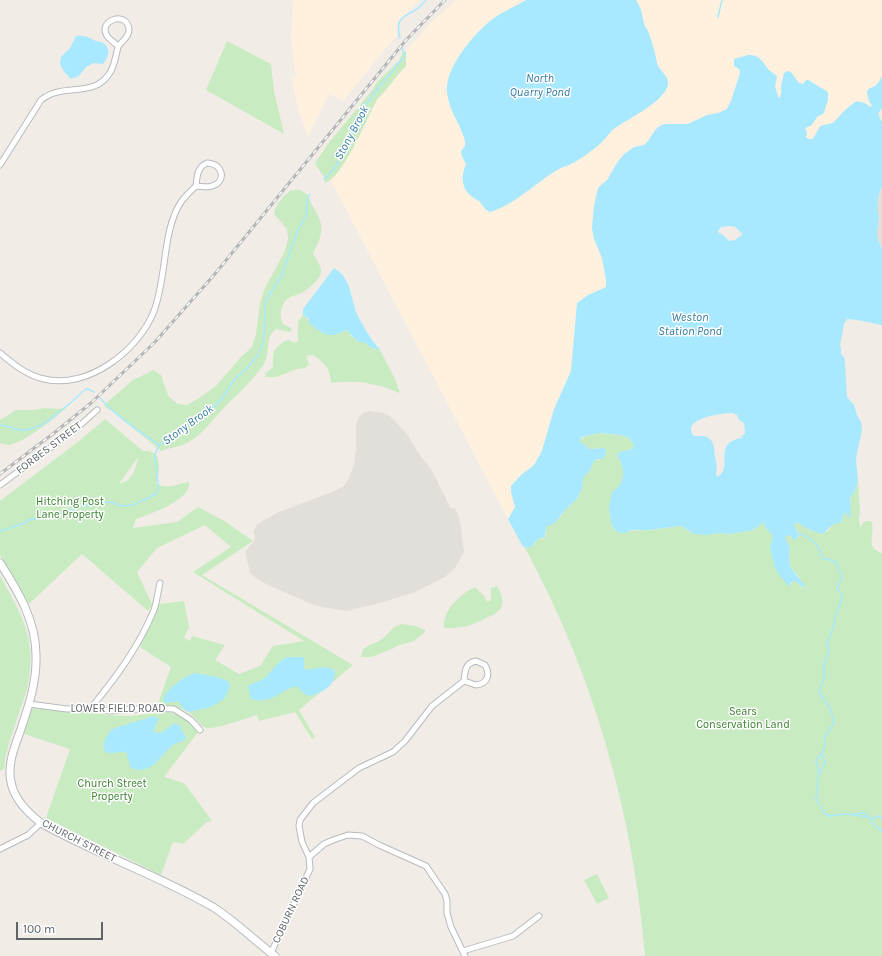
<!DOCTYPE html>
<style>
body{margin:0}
#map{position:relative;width:882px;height:956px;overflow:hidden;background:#f1ede6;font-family:Karla,sans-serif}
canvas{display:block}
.scale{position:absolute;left:16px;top:922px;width:87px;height:18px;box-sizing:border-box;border:2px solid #5e6468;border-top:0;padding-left:5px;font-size:12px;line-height:14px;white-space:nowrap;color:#5e6468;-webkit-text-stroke:3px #fff;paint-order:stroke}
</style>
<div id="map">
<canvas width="882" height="956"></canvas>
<div class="scale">100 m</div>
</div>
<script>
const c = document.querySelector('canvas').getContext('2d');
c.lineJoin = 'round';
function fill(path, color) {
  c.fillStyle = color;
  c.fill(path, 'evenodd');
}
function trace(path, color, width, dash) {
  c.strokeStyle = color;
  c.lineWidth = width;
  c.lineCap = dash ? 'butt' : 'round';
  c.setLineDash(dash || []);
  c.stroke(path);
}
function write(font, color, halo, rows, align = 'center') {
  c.font = font + ' Karla,sans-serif';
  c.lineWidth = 3;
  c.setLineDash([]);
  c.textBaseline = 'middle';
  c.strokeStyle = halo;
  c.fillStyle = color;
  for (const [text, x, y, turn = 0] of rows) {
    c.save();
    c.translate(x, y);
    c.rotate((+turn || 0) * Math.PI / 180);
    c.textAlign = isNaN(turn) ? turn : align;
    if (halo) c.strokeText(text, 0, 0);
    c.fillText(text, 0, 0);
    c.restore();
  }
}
fill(new Path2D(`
 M293,0H420L397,22V35L343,101L329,94L308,137L299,112L291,76L296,77L291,40Z
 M456,0H882V76L878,84L873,87L869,100L872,104V106L870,107L868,104L854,102L844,111L833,123L822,125L813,139H809L806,137L807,133L806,128L812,125L817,117L823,114L824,112L828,95L826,90L815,85L810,80L803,84L799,83L792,74L786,71L784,73L781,86V94L779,99L775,87L778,80L775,74L770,71L761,59L746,55L744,57L736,68L739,69L740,73L731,101L727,109L718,113L707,115L688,124H665L661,125L655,130L646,143L641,146H637L617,163L607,180L601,184L597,191L592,222L593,234L603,263L606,280V287L598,291L576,308L577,314L570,374L554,409L543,447L538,460L534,465L527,470L513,482L511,486V493L515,507L508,519L318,156L358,108L362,110L396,67L404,53L411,45L431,23Z`), '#fff1de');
fill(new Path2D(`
 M370,411L383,413L390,416L407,434L421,457L431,469L451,509L454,508L456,510L460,520L464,552L455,568L445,577L415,592L384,602L347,611L322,607L309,603L270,586L257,579L250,573L246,555V551L254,541L255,536L253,532L257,524L279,512L332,492L344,486L348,480L354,465L356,450V424L359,417L364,412Z`), '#e2dfdb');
fill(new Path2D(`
 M882,187V248L877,238V229L879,220L877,209L879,194Z`), '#e4ded7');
fill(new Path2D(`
 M227,41L271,64L274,91L284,134L206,90Z
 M403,51L406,52V66C395,76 389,89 378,98C367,117 344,177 325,183L324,176L321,173L315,163L327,145L373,89L377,82L399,61Z
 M292,190H300L308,195C313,211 323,216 321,233C320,241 315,247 313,254C316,258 321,266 321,271C322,278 308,290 301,293C297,295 291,296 287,299C280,306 279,316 283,324L291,328L292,330L289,332L277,329C264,335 271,353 264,364C253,381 234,397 220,412C210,423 201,436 187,443C179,447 169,448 161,451L111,410L106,408L104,405L133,380L154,370L162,376L163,382L169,397L178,404L187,405L199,398L216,386L240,358L252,347L256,334L260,303L265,288L285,251L288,239L287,229L274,214C276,204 283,195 292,190Z
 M303,315C308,318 308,321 312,324C327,339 330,334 349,330L350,335L357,341L366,343L370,347L380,350L395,379L400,393C391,390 384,386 375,385C361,381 346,381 331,383C331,381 331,379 330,376C329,367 321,360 313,355L306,356L309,365L305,368L297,369L276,377H265L266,373L273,367C273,357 271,351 281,344C284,342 285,340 289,340L294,343L298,341V322Z
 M67,407C57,417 23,443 9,445C7,445 2,444 0,443V420L16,410H35L44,408L59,409Z
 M105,419L143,451H148L156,454C160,463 160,474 156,483C165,491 179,483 189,482C192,500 150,514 136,519L133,528L177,522L198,507L226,522L253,541L202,575L353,665L299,710L315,737L312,739L295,712L259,721L257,715C247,718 214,730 206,728C201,726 198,721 194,717C184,707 171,705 157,706L171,667L140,647L159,604L184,601L189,627L184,638L190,641L192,636L225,645L215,660L239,674L260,666L273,646L304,641L193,572L231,547L205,525L157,548L137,572L152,604L148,611L82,554L29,604L0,555V501L79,441ZM138,457C136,469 132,481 119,484Z
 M598,433C609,435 630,432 634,445L632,449L620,452L618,456C624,464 625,477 620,486C618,489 615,490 614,493C608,504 608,519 615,530C637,532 659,529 681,526L690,532L707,535L718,533L730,534L753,530L762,522L764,523L765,527L773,535C773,540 770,544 771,548C772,563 779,576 790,585L793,581H795L804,589L800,578L790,567L789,557L790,547L785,538L786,535H789L792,539L796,540L799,536L798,531L794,525L796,522L812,531L827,532L833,524C841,524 841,520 844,513H846L847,516L851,506L850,498L855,491L858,482L860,512L859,520L860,527L865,521H871C877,533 863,547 882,553V956H645C633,813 594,675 525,548C531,548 535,544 538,539L544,538L546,535V527L559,519L565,510L577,499L582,489L583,478L590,470L594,461L600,460L604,448L589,449L584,444L579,443V441L585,436Z
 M0,576C21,613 37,639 28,683C26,695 21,707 17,719C12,735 5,752 4,769L0,771Z
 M497,586C502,594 506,606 497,612C494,615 490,616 486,618C472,626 460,629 444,628C442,610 461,594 475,587L484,596L487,602L491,600V588Z
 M402,624L416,626L425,630V632L414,641L399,645L392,649L371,657H361C362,653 362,650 365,648C369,644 375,644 379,641C388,636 391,626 402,624Z
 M32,708L66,712L91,711L107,715L130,716L168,712L181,716L189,721L198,732L164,777L184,783L212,821L207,822L183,844L173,842L161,875L46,818L70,749L24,734Z
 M597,874L609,898L597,904L584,880Z`), '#c9ebc1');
fill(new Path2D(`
 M526,0H636C643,11 641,12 644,23C644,26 647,28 648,31C652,41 655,52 657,63C659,71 669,75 668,84C666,101 628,119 615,128C609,133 606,138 601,143C592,151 581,159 571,164C567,166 563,167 559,169C536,182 515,205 490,212C484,210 483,205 479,201C476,199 473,198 471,196C461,188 461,175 466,164C462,156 458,152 465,146V141C461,125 449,111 447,93C444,68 475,32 494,18C504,11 516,6 526,0Z
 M76,36C83,35 86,36 92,39C95,41 98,41 101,42C112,47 109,57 103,64L94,63L86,67L79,76L71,79C66,74 61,69 60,62L61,57L70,48Z
 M748,55C761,55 761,61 769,70C772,73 775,74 777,76L775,86L779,99L781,94V85L784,73L788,71L791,72L799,83L803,84L806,80H808L828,92V100L824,112L823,114L817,117L812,125L805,128L807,133L806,137L809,139H813L820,126L833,123L844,111L856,101L865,103L870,107L872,106C871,103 868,101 868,97C865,87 871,89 876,85C879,83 880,79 882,76V108L878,114L882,122V187C877,196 877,208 879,218C879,221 878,224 878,227C876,235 878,241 882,248V325L857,320L847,319L844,324L840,345L841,348V354L844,357L845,362L847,397L854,405L857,415L861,422L862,430L856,458L858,482L855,491L850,498L851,506L850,517L848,518L846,513H844L841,522L837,524H833L823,534L812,531L796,522L794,525L799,534L797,539L794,540L789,535L786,536L785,538L790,547L789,557L790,567L804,584L805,589L795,581L791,582L789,587L778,573L774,565L770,547L773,536L765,527L764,523H762L753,530L730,534L718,533L707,535L694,534L681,526L648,530H631L625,533H620L615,530L611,523L609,508L612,492C627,483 625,468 617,455L620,452L632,449L634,445L629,438L621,435L598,433L582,437L579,442L584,444L589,449L604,448L606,452C606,460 599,458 594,461L590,470L583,478L582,489L577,499L565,510L555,523L546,527L545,537L538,539L531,547L525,548L522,545L508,519L515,507L511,492V486L521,475L534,465L542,451L554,409L571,371L577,303L588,295L606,287V280L602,258L594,239L592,228L594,206L598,188L607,180L617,163L624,154L634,147L644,145L649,140L655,130L661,125L665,124H688L707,115L718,113L727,109L731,101L740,73L739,69L734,66V59ZM730,226L735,227L743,234L735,240L729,241L723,235L719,233L718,231L721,227ZM733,413L737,415L739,420L744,423L745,433L741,438C711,444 735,468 717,477L716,473C718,466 716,463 715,457C714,448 715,439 704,436C701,436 697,436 694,436C680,418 723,413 733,413Z
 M334,268C353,279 350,301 359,318C363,325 367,333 372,340C374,343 378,346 380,350L370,347L366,343L357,341L349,333V330C344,331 337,334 334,335C322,336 317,328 309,323L308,318L303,315V309Z
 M287,657H304V668L306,670C315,669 326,665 334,670C338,685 322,693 309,696L304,694L298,687C285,685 274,706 251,699L248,686C253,683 258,682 263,679C272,673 277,661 287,657Z
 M194,673L217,677L228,681L230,687L224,699L211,707L189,712L183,708L178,701L168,703L164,702L163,700C167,688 183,678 194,673Z
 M154,716L159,719L153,731C162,737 168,727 175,723L179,725L186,738C182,743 177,742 173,745C160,756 151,776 131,768L126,752C119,751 113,755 105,752C101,744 107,735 112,729Z`), '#a9e9ff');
trace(new Path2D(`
 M718,17L722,0
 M400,38C395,18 402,18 417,9C420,7 423,3 426,0
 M324,179L334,169L341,158L362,110L376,91L404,57L405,55L402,48
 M100,398C117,417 139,431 159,445
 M0,425C7,426 14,429 21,430C41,433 72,401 86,389H88L94,392
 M0,531L22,524L31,519L47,518L83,506L109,502L123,506L133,505L156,494L158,489V484L155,455L159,445L215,406L221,400L234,380L248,367L259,354L264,338L265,307L266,300L282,275L297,232L307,214V200L310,194
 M799,534C807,535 815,542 819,548C821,551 820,555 822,558L831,560L837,563L838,569L842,577L837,589L842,594C842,600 840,604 838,609C834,620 833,633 827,643L829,651L824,663V679L819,692L828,705L834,720L832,726L824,738L825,745L822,753L816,760L819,773
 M822,754L825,763L818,777L816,799L824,813L829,816L847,814L868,817
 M855,815L857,813H865C871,819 874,826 882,831
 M872,819L878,816L882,819`), '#a9e9ff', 1.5);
const street = new Path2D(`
 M207,163C223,163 227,182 212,186C207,188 201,186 196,186C197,177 197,167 207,163Z
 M0,165L41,100C64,81 95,100 111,71C115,63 116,55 118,47C121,41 129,38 129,30C128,10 97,20 107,36C110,40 115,43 118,46
 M0,353C13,364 26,375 44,379C88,390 139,350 154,311C167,277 162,231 181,202C185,196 191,191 196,186
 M0,485L77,428L97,410
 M476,661L485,665C491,675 487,684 476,685L464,681C465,671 465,663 476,661Z
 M29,704L67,709L98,708L109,711L153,708L174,709L191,720L200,730
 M91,708C117,676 138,648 154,610C157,601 158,591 160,583
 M0,849L28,835L41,823
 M309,857L302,842L299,826L300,820L313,803L359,768L393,752L405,741L432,706L464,681
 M463,951L513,936L539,916
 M271,953L310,869L309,857L324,844L333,840L348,835L362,836L379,845L426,866L445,894L447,901V913L451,927L465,956`);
const secondary = new Path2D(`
 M0,563C18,591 36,621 36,655C37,681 29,705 21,729C15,746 7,764 11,782C14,799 28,813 41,823C96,854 158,875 213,907C235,921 254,940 275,956`);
trace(street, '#b7bbbe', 7);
trace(secondary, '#b5bbbf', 9);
trace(street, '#fff', 5);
trace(secondary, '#fff', 7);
const rail = new Path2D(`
 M0,474L54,433L91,403L155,342L214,275L406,40L445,0`);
trace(rail, '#b5b6b7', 3);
trace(rail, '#fff', 1.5, [4.5]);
write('11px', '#5e6468', '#fff', [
 ["FORBES STREET",49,448,-37],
 ["LOWER FIELD ROAD",118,709],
 ["CHURCH STREET",79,841,27],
 ["COBURN ROAD",291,910,-65]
]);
write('11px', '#37812b', '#fff', [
 ["Hitching Post",70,502],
 ["Lane Property",70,515],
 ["Sears",743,712],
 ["Conservation Land",743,725],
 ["Church Street",112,784],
 ["Property",112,797]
]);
write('italic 12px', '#337ca0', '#fff', [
 ["North",540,79],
 ["Quarry Pond",540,93],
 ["Stony Brook",352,133,-62],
 ["Weston",690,318],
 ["Station Pond",690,332],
 ["Stony Brook",188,425,-36]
]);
</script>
